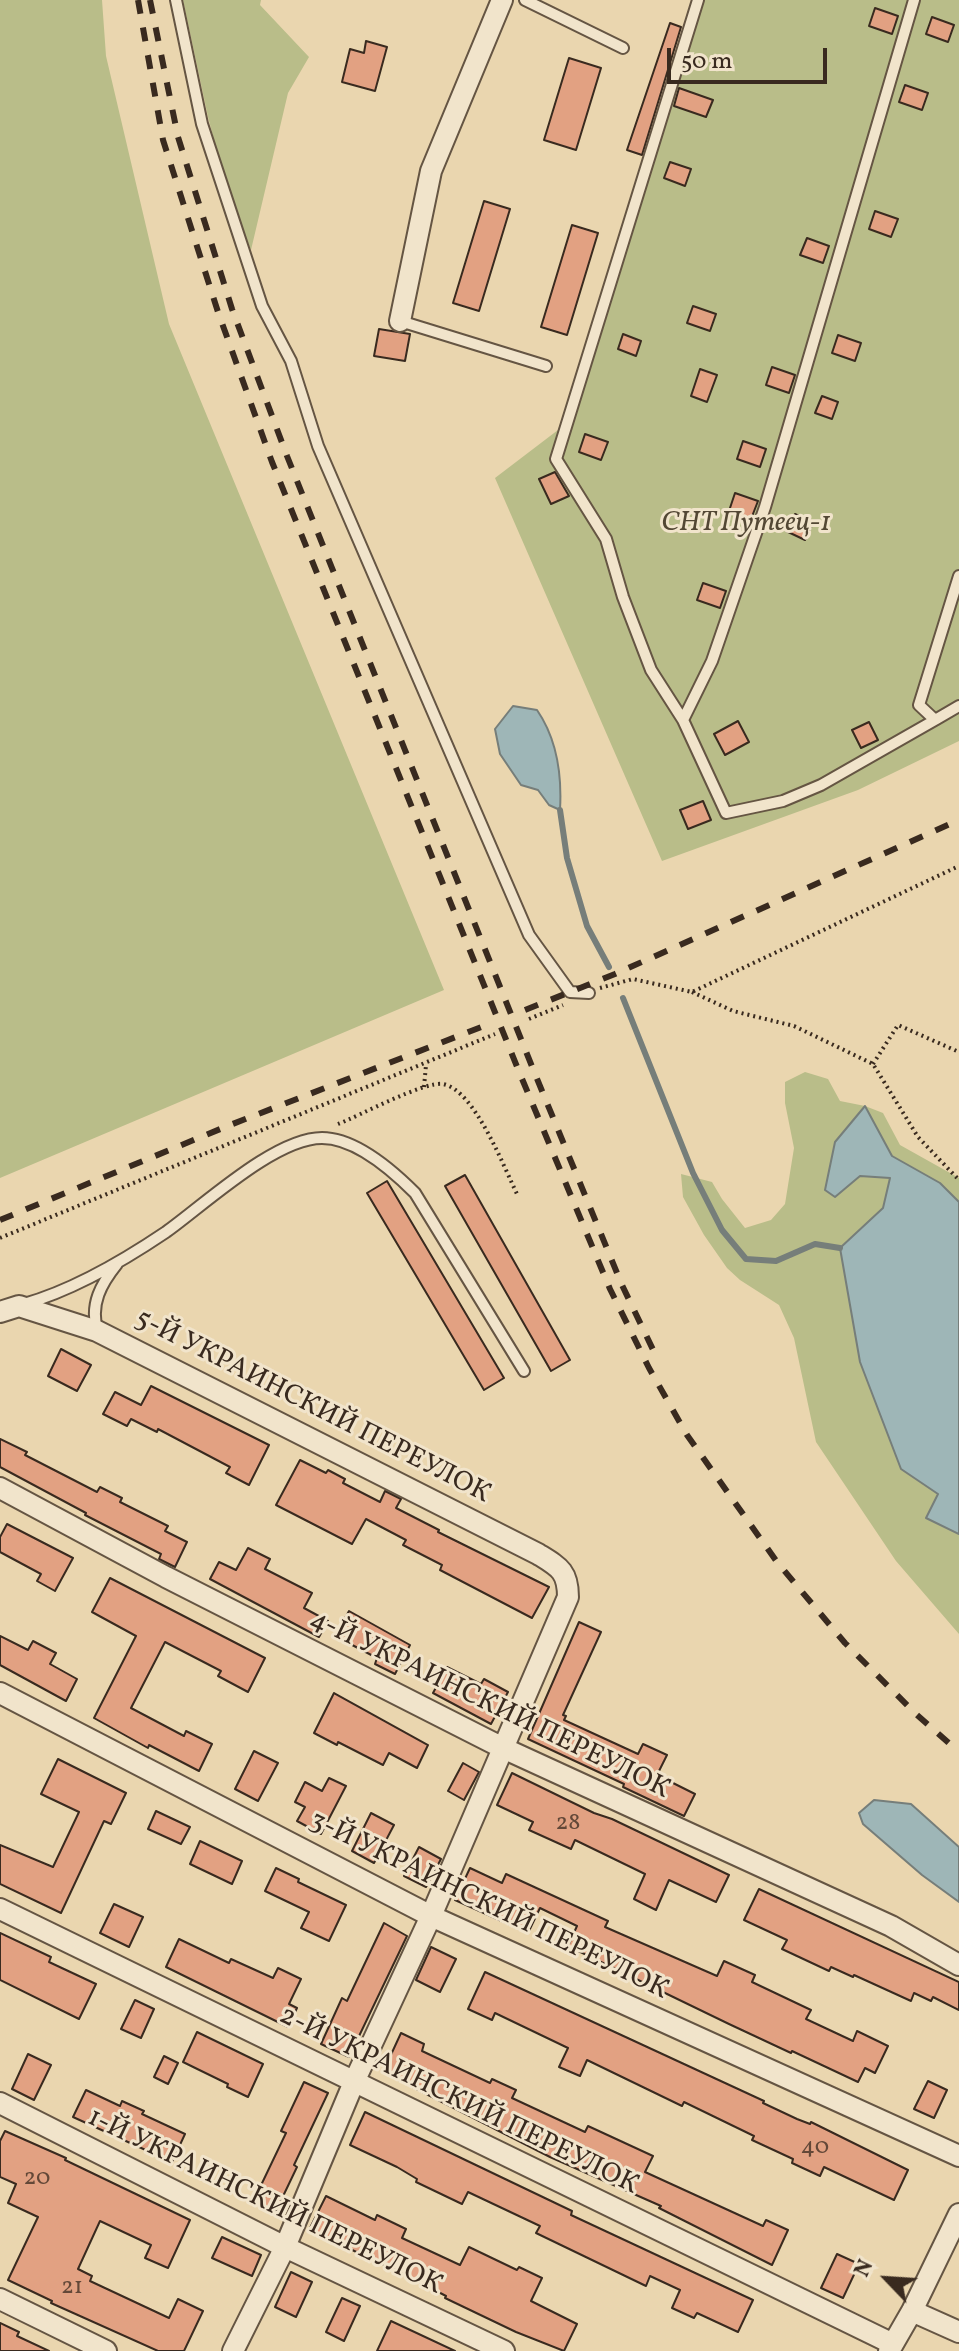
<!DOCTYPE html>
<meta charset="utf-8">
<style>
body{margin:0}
#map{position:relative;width:959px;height:2351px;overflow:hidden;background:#ead6af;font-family:Vollkorn,serif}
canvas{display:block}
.north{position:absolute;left:847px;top:2239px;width:80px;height:80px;-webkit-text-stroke:6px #f1e4cb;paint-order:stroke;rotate:295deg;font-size:22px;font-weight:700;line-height:32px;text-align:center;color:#392a1f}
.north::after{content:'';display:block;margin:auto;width:28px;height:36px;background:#392a1f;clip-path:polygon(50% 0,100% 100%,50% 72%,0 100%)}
.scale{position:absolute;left:667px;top:48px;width:160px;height:36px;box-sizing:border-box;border:4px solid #392a1f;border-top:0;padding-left:10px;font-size:24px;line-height:28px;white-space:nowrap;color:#392a1f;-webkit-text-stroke:6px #f1e4cb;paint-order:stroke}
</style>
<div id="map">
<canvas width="959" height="2351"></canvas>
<div class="north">N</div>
<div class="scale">50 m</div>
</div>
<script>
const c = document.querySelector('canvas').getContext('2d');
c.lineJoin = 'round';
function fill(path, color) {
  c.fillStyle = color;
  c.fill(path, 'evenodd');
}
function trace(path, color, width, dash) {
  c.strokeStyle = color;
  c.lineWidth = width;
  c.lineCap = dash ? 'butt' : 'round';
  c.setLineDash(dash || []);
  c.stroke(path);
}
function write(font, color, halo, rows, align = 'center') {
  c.font = font + ' Vollkorn,serif';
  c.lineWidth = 6;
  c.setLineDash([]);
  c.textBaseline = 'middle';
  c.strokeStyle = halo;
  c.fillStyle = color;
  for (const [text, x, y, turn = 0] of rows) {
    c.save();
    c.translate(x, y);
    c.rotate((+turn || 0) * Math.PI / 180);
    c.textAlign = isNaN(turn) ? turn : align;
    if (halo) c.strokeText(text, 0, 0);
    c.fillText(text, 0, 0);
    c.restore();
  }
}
fill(new Path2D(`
 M0,0H102L106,56L169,324L444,990L0,1178Z
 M183,0H261L260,5L309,57L288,93L251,250L229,197L208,117Z
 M694,0H959V741L858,790L662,861L495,478L558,430L671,88Z
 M805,1072L828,1079L840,1101L865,1106L883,1113L900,1145L959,1178V1634L896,1561L816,1442L794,1338L779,1305L740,1280L727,1268L704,1235L683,1197L681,1174L712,1182L722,1199L745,1228L771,1220L785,1204L794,1148L785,1103V1082Z`), '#b9bd89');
const water = new Path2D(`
 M513,706L537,710C557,739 562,775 560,810L549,805L538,790L521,785L500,754L495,729Z
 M865,1106L892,1156L940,1183L959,1202V1534L926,1518L938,1494L901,1469L860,1362L840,1248L883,1208L890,1178L860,1176L835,1197L825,1190L835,1142Z
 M874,1800L911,1804L959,1847V1902L922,1875L863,1824L859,1813Z`);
fill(water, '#9eb6b7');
trace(water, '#767e7a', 2);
trace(new Path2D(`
 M560,810L567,858L587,926L609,967
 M623,998L693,1173L722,1230L746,1259L776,1261L815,1244L840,1248`), '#767e7a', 6);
const building = new Path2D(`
 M875,8L898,16L892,34L869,26Z
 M932,17L954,25L948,42L926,34Z
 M670,23L681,27L642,155L627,150Z
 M366,41L387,47L375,91L342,82L350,49L364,53Z
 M569,58L601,68L576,150L544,140Z
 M905,85L928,93L922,110L899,102Z
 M679,88L713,100L706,117L674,106Z
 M670,162L691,169L685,186L664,178Z
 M484,201L510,209L479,311L453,303Z
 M875,211L898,219L891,237L869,229Z
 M572,225L598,233L567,335L541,327Z
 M807,238L829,246L823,263L800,255Z
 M693,306L716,314L710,331L687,323Z
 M379,329L410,334L405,361L374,356Z
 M623,334L641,341L636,356L618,349Z
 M838,335L861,343L855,361L832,353Z
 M772,367L795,375L789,393L766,385Z
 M700,369L717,375L707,402L691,396Z
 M822,396L838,402L832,419L815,413Z
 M585,434L608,442L601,460L579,452Z
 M743,441L766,449L760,467L737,459Z
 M555,472L569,496L551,504L539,479Z
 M735,493L758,501L751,519L729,511Z
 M795,514L813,523L805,540L786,531Z
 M703,583L726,591L720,608L697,600Z
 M738,721L749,742L725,755L714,734Z
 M869,722L878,740L861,748L852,730Z
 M703,801L711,820L688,829L680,810Z
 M465,1175L570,1360L551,1371L445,1186Z
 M387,1181L504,1378L484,1390L367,1193Z
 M61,1349L91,1365L77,1391L48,1376Z
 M151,1386L269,1445L249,1485L226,1473L230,1467L158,1429L157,1432L131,1419L127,1426L103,1414L115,1392L141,1405Z
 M0,1439L27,1452L25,1455L97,1492L100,1487L122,1498L120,1502L168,1526L165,1531L187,1542L175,1567L159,1559L161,1554L85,1515L86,1513L0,1467Z
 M300,1460L326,1473L328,1470L345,1479L343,1483L380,1502L385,1491L401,1499L396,1508L439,1530L438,1532L549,1587L532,1618L440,1570L442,1565L403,1545L406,1540L366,1519L352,1544L276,1505Z
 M7,1524L73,1558L55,1591L37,1581L41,1574L0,1552V1537Z
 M248,1548L270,1559L265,1569L312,1593L304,1608L328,1621L319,1637L210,1579L219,1562L236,1570Z
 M110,1578L265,1658L248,1692L218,1676L221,1671L165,1642L131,1708L184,1736L186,1731L212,1744L199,1771L149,1745L148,1748L94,1718L136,1636L92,1612Z
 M349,1611L410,1645L395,1674L375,1664L377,1658L335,1636Z
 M579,1622L601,1632L563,1715L566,1716L564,1720L638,1754L643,1744L667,1755L657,1775L695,1794L684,1816L623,1787L624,1784L528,1739Z
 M0,1636L28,1650L33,1641L56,1653L50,1664L77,1679L66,1701L0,1665Z
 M447,1667L481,1684L484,1679L508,1692L491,1724L433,1693Z
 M334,1693L428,1745L417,1768L389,1753L383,1765L338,1742L337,1745L314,1733Z
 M254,1751L278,1763L258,1801L235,1789Z
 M58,1759L126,1793L111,1824L104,1821L61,1913L0,1884V1845L53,1867L79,1812L41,1794Z
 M463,1763L479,1772L464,1800L448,1791Z
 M512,1773L594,1813L612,1819L729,1875L716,1902L669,1880L656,1910L634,1899L645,1874L575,1840L571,1849L529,1830L533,1822L497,1805Z
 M329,1778L346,1786L321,1834L297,1821L305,1807L295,1802L305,1782L322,1791Z
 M156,1811L190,1827L181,1844L148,1829Z
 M371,1813L394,1825L374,1863L352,1851Z
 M200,1841L242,1861L232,1884L190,1864Z
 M419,1847L441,1859L426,1887L404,1876Z
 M276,1868L299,1879L298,1882L346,1905L329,1941L301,1928L309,1912L265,1891Z
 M470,1868L502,1883L506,1874L608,1921L605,1927L717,1976L724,1961L755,1975L752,1982L811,2010L806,2019L853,2041L857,2031L888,2046L875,2073L865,2068L858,2082L792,2051L791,2053L729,2024L568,1946L577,1926L540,1908L528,1933L455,1900Z
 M759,1889L959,1982V2010L933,1997L931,2001L914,1993L911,2001L854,1975L853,1977L831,1967L829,1971L782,1949L787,1940L744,1920Z
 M114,1904L143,1917L129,1947L100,1933Z
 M384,1923L407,1936L349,2057L321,2044L342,1998L347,2001Z
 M0,1933L51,1957L49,1962L96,1984L79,2019L0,1980Z
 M179,1939L229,1963L231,1959L273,1978L278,1968L301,1979L289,2004L297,2008L288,2027L166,1967Z
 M431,1947L456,1959L440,1992L416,1980Z
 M485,1972L764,2101L763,2103L797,2119L810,2124L811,2122L908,2170L894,2200L824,2167L820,2176L792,2163L793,2159L752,2140L754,2136L684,2102L682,2106L587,2060L580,2076L559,2067L568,2048L495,2013L492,2020L468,2009Z
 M135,2000L154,2009L141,2038L121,2029Z
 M197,2032L263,2064L248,2097L227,2087L228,2084L183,2062Z
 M401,2033L424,2044L422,2051L490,2083L492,2079L516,2090L512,2098L585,2132L588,2126L653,2156L645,2172L763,2226L766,2220L788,2230L772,2265L659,2208L661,2206L550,2157L383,2072Z
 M28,2054L51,2065L34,2100L12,2089Z
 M164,2056L178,2063L168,2084L154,2077Z
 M928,2081L947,2090L934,2118L914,2109Z
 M304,2082L328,2093L294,2165L297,2167L275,2213L253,2202L286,2133L281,2131Z
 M86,2090L120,2106L122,2101L144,2111L142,2114L185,2134L172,2162L73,2117Z
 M365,2112L572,2211L571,2215L753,2300L738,2332L697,2313L694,2318L672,2308L680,2290L650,2276L646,2286L536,2233L540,2226L468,2192L462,2204L416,2182L417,2179L397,2167L350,2145Z
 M5,2131L66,2158L65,2160L190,2220L168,2268L145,2258L151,2245L100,2221L78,2269L92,2276L90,2281L169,2318L178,2299L203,2311L184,2351H158L51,2303L52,2301L8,2280L38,2217L8,2203L16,2184L0,2177V2141Z
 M326,2196L375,2220L377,2215L406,2229L402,2238L460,2265L469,2247L517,2270L519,2267L542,2278L531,2301L577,2324L564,2351L516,2332L445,2298L446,2296L404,2274L309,2230Z
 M222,2237L261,2255L252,2276L212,2258Z
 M837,2254L859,2264L843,2298L821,2288Z
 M291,2272L312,2282L296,2317L275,2307Z
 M342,2298L360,2306L344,2341L326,2332Z
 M391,2321L455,2351H377Z
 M0,2323L19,2332L17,2336L49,2351H0Z`);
fill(building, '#e2a182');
trace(building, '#392a1f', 2);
const service = new Path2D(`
 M176,0L202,124L262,306L291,361L318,446L529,935L570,992L589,993
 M525,0L623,48
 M914,0L765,507L712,661L683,720L726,813L783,801L821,785L935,720
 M400,321L546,366
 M959,576L919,705L935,720L959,706
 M683,720L651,670L623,597L606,539L556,459L698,0
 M24,1304C74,1290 123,1261 166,1232C204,1205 275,1138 322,1138C355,1138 393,1171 415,1193L524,1371
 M97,1329C90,1304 101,1284 117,1264`);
const minor = new Path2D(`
 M400,321L431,171L502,0
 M0,1312L19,1306L97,1331L538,1554C559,1567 568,1571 568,1597L431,1916L354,2082L285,2247L233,2351
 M0,1488L166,1577L503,1748L891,1926L959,1965
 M0,1693L431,1916L959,2156
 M0,1909L893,2344
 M0,2103L285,2247L504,2351
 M0,2299L106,2351
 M912,2311L959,2332
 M889,2351L912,2311L959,2214`);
trace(service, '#655543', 14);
trace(minor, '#655543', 24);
trace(new Path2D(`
 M600,988L633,979L692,992L959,866
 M692,992L733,1011L794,1026L873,1064L918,1137L959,1180
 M529,1019L563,1005
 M873,1064L898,1025L959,1052
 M424,1087L426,1065
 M338,1124C359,1116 424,1081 443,1084C475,1090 504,1168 518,1196
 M0,1238L495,1034`), '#392a1f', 4, [2, 4]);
trace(service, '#f1e4cb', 10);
trace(minor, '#f1e4cb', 20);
trace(new Path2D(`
 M138,0L163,140L218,312L272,462L520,1074L610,1289L649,1368L687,1435L777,1562L845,1643L916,1714L959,1752
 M150,0L178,137L232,309L287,456L533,1069L622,1285L657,1358
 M525,1010L615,974L959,820
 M0,1220L230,1125L489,1024`), '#392a1f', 6, [14, 14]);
write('24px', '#634838', null, [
 ["28",568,1825],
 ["40",815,2149],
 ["20",37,2180],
 ["21",72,2289]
]);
write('italic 28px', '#534734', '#f1e4cb', [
 ["СНТ Путеец-1",746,525]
]);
write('28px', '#392a1f', '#f1e4cb', [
 ["5-Й УКРАИНСКИЙ ПЕРЕУЛОК",312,1408,27],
 ["4-Й УКРАИНСКИЙ ПЕРЕУЛОК",489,1706,26],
 ["3-Й УКРАИНСКИЙ ПЕРЕУЛОК",488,1907,26],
 ["2-Й УКРАИНСКИЙ ПЕРЕУЛОК",458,2102,26],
 ["1-Й УКРАИНСКИЙ ПЕРЕУЛОК",264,2203,26]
]);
</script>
